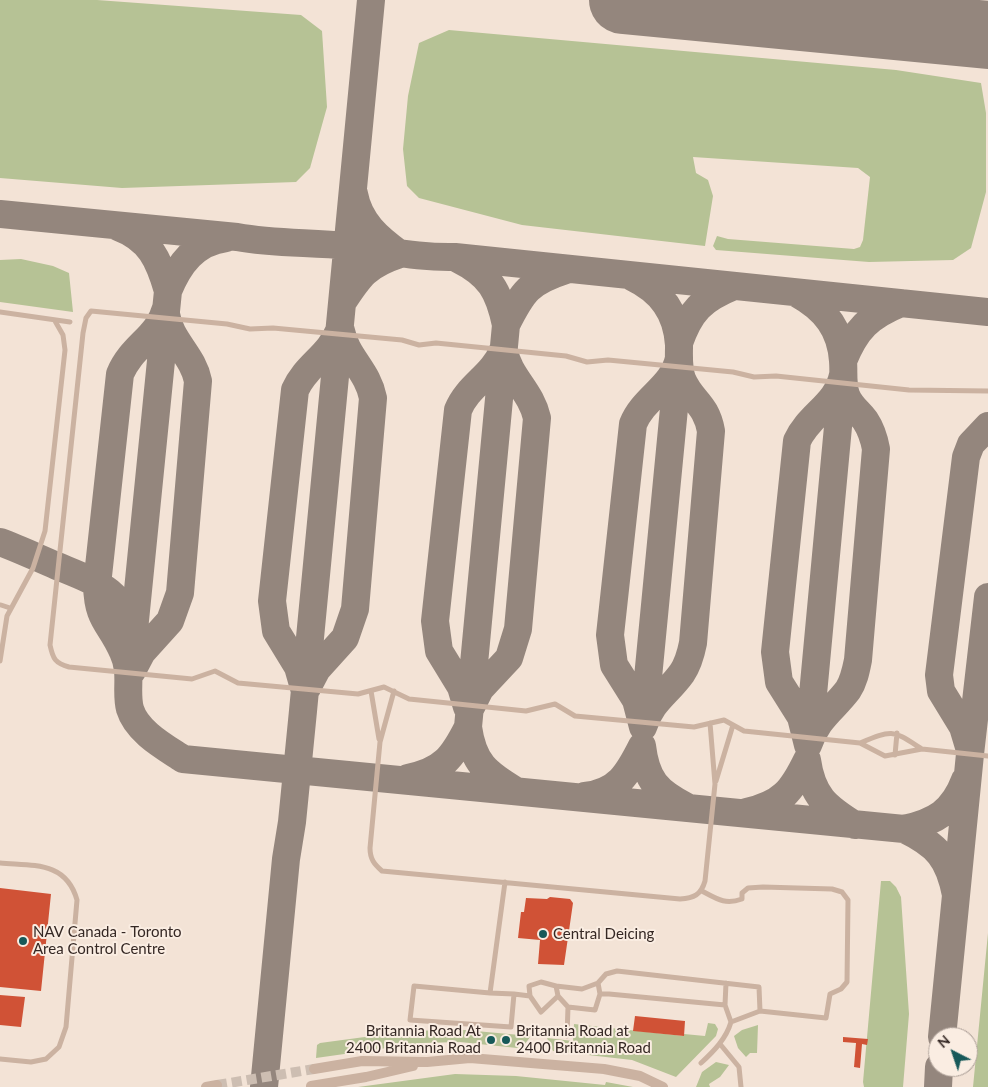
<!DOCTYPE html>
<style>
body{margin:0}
#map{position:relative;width:988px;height:1087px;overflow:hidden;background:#f3e3d6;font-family:Lato,sans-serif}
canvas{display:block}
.north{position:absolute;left:928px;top:1027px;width:50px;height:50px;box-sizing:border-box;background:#faede2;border:1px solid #ab9e96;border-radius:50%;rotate:319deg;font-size:14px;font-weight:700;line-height:20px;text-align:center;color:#352824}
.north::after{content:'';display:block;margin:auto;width:18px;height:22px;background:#175959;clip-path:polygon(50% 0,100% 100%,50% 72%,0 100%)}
</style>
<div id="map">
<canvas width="988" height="1087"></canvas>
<div class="north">N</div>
</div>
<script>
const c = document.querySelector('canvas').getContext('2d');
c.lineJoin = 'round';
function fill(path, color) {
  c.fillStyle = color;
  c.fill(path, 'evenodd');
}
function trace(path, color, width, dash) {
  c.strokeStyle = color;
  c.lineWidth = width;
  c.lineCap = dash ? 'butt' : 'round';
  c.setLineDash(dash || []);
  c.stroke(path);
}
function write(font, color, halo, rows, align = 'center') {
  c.font = font + ' Lato,sans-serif';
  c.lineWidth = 4;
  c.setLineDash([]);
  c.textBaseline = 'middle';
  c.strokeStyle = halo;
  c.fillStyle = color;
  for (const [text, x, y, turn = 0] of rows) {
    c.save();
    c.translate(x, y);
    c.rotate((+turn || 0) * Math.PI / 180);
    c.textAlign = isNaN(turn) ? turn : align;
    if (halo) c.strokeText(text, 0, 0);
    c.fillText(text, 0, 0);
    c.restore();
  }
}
fill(new Path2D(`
 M0,0H97L301,15L322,31L327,107L310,168L296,182L122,188L0,178Z
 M449,30L896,70L981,83L986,113V192L971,248L953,260L869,262L716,250L713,246L717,236L728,239L854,249L860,247L863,240L870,177L858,168L693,157L696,173L708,180L713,196L705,246L522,225L419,198L407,186L403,149L408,96L419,43Z
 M21,259L53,266L69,273L73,312L0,302V260Z
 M881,881H890L896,887L901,897L909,1014L903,1087H864L863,1082Z
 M988,933V1087H973Z
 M708,1023L715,1024L718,1029L716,1036L676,1077L632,1060L553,1051L547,1038L573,1041L574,1024L684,1036V1034L705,1036Z
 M758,1025L757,1053H750L746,1057L738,1048L734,1036L742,1030Z
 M453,1029L531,1036L524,1045L517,1048L460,1042L422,1043L316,1058L317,1045L320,1043L402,1032Z
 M716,1062L729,1065L720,1077L709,1084L710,1087H696L702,1072Z
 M455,1074L516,1076L605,1085L606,1082L633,1087H358Z`), '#b6c295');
trace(new Path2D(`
 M974,34L988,38
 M0,214L237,237C274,244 311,242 348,246C384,250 419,258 455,257L988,312
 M118,227C150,239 159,260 168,291
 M458,259C490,275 499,291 506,325L468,727
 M632,277C661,291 677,312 679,345C679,357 678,368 682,379C691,401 706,403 711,431L693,643C691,653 688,664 682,673C667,694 652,700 643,727
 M798,294C825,309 841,329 843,361C844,372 842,384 846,395C850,406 858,411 865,420C871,429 874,438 876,449L858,660C856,670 854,681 848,690C832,711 818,717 808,745
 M342,303C360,275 367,265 400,254C378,238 359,222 354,194
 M166,308C158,338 132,345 120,374L97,585C98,622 110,622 123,652C133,673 125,691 130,709C137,732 165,747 183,759L904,829C937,845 949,858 956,895
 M506,325C523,291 529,282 566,270
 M679,343C690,311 702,299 734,286
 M843,361C856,329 869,316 901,303
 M0,542C19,549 38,558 57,566C93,581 127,591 131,635
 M130,670L168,291C179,264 195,242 226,238
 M132,671L142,652L170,621L180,593L198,381C193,355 170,341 166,314
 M304,688L298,667L276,631L272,601L295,390C305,366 329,356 339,331
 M307,688L317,669L345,638L355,609L373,398C368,371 346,357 341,331
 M467,707L461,687L439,651L435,621L458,410C468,385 493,376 503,350
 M471,707L480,689L509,658L518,629L537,418C531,391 509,377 504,351
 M644,719L678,367
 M643,727L636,700L614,665L610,635L633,424C644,397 673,387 679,358
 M809,737L842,384
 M808,745L801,717L779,682L775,652L797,441C809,414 837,405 843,375
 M969,747L963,727L941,691L939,675L966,457L971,444L988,426
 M408,778C443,771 453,757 468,727C473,763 486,773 516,791
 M585,796C618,792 628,774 642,746C646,780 657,792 687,807
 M747,812C782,804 792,791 807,760C812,796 826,807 855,825
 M904,829C935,822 953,812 965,780
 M942,1037L970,754L988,597
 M264,1087L286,859L292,822L303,711L371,0
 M938,1087L939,1067`), '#94867d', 28);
trace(new Path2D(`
 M623,0L988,35`), '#94867d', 68);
fill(new Path2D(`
 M0,888L51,894L41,991L0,987Z
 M550,897L570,899L573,903L564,965L538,964L540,940L518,938L521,912H524L526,898L547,899Z
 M0,995L25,997L21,1027L0,1025Z
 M635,1016L685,1021L684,1036L633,1031Z
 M843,1037L868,1039L867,1045L862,1044L860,1068L854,1067L856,1043L843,1042Z`), '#d05236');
trace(new Path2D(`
 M217,1085L314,1069`), '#cdbeb2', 10, [10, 5]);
trace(new Path2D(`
 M0,312L70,322
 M988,391L909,390L776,376L754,377L733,372L608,360L587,362L566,356L436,343L419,345L402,340L273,328L250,329L227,324L91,311L86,318L83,333L50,645C53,659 55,663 69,667L192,679L215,671L238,683L358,694L384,687L409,699L526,711L555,704L575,716L694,727L724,720L744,731L860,743L885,756L922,749L988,756
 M1,605L10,608
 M0,661L7,616L33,568L45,531L65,350L63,335L55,321
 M371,691L379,739
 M394,691L380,742L370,848C370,859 374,864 382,871L680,899C694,898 701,895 705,881L715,784L710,723
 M860,743C894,729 892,730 922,749
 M895,755L897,733
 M716,781L733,725
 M0,863C33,866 66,861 77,900L66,1027L59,1047L46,1059L31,1062L0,1059
 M505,882L490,993L414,986L410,1020L511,1027L514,994L530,996L541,1012L558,996L568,1007L567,1036
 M702,891C717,899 725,905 742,899V893L748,888L763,887L832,889L842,892L848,900L847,982L841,989L830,994L826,1018L760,1011L731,1022
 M556,986L582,989L598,983
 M490,993L514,994
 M600,994L598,983L606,974L617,971L759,987L760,1011
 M530,996L529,986L541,982L556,986L558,996
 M725,1005L726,983
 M568,1007L595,1010L600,994H609L725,1005L731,1022C726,1039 714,1051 701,1063
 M720,1044L739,1067L741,1087`), '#cbb2a1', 5);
trace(new Path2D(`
 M314,1069L362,1061L427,1062L470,1058L604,1069L640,1076L663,1087
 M311,1086L366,1077L413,1066
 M206,1087L217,1085`), '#cbb2a1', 10);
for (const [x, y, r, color] of [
 [543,934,5,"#175959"],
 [23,941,5,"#175959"],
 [491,1040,5,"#175959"],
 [506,1040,5,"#175959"]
]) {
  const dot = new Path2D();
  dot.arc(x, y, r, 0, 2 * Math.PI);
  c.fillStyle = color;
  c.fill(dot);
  trace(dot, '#faede2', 2);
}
write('15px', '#352824', '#faede2', [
 ["NAV Canada - Toronto",33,932],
 ["Area Control Centre",33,949],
 ["Central Deicing",553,934],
 ["Britannia Road At",481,1031,"right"],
 ["2400 Britannia Road",481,1048,"right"],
 ["Britannia Road at",516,1031],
 ["2400 Britannia Road",516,1048]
], 'left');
</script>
